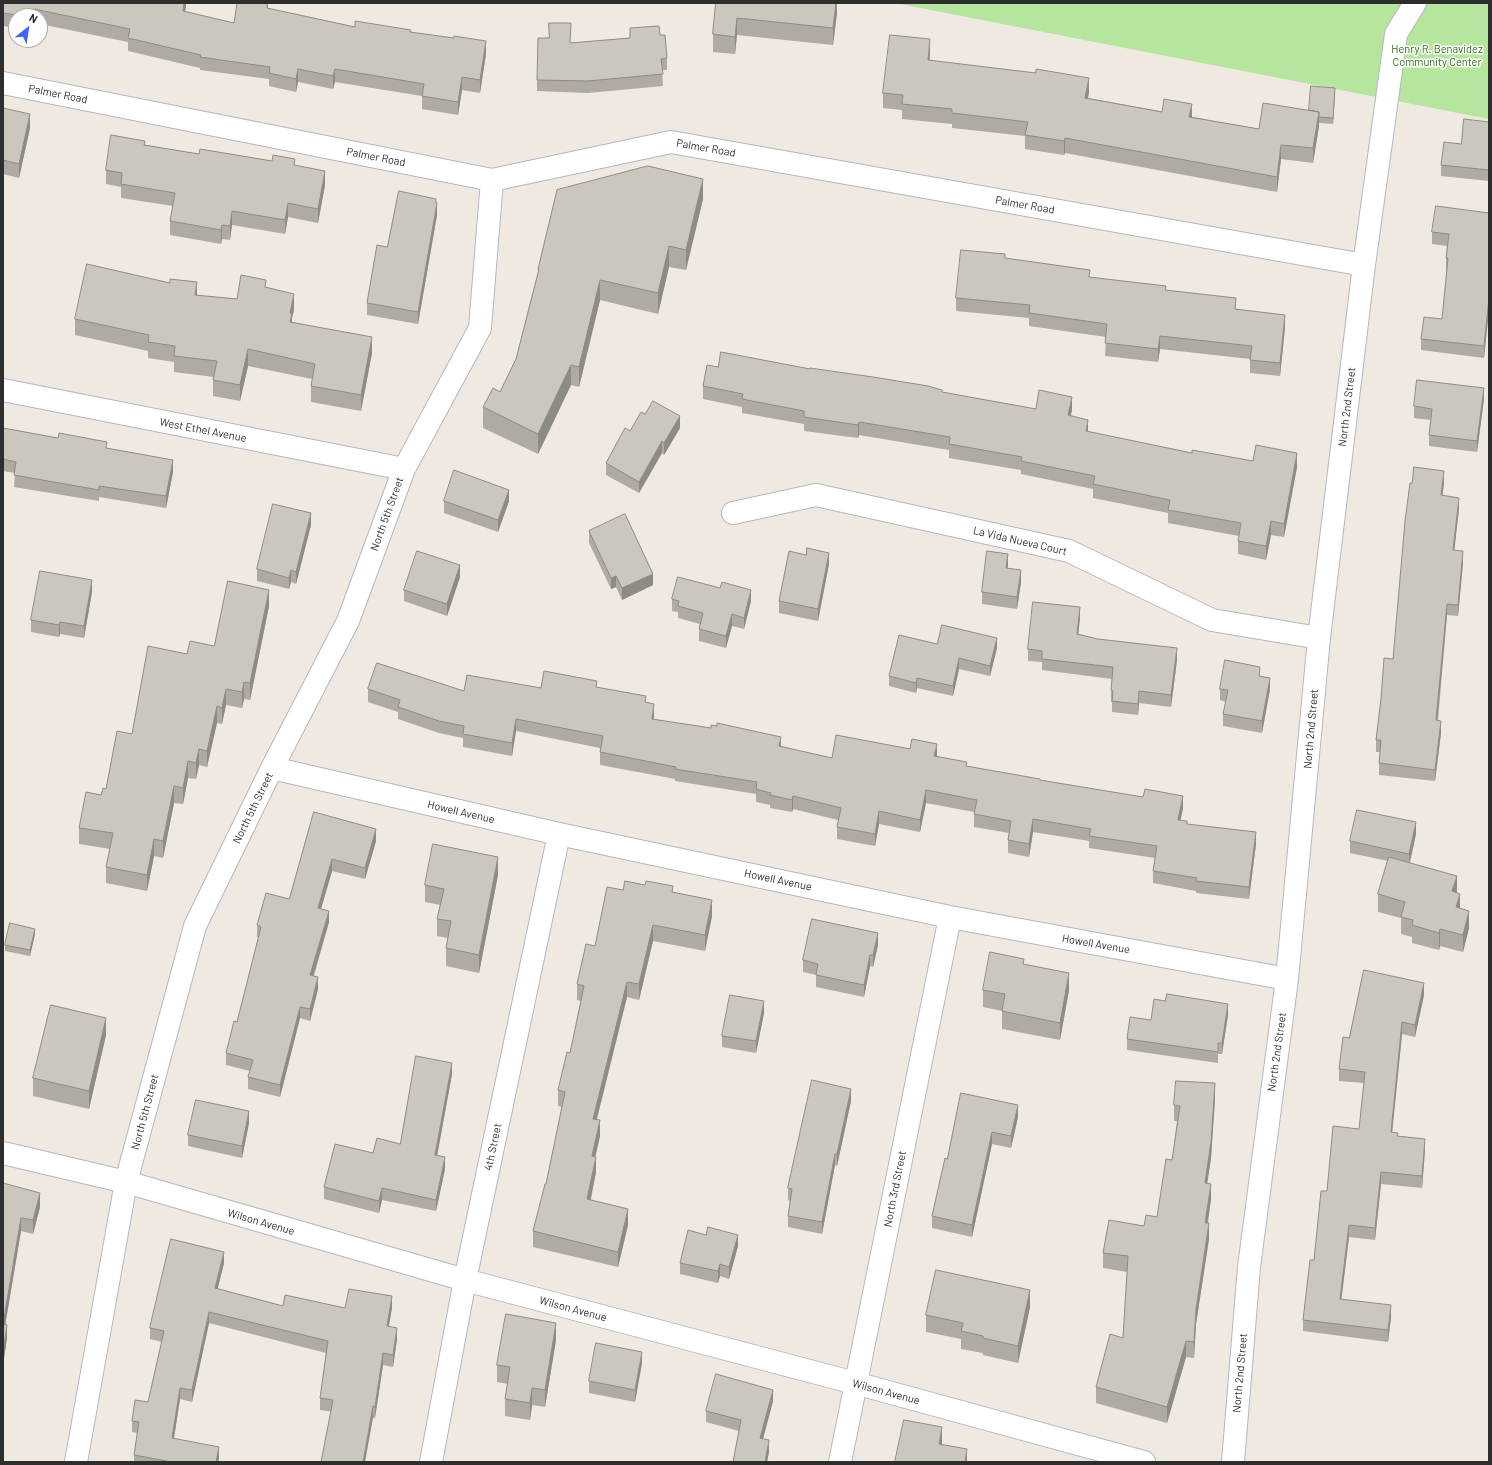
<!DOCTYPE html>
<style>
body{margin:0}
#map{position:relative;width:1492px;height:1465px;overflow:hidden;background:#efe9e1;font-family:Barlow,sans-serif}
canvas{display:block}
.frame{position:absolute;inset:0;border:4px solid #2e2e2e;pointer-events:none}
.north{position:absolute;left:8px;top:8px;width:40px;height:40px;box-sizing:border-box;background:#fff;border:1px solid #ababab;border-radius:50%;rotate:30deg;font-size:11px;font-weight:700;line-height:16px;text-align:center;color:#2e2e2e}
.north::after{content:'';display:block;margin:auto;width:14px;height:18px;background:#4264fb;clip-path:polygon(50% 0,100% 100%,50% 72%,0 100%)}
</style>
<div id="map">
<canvas width="1492" height="1465"></canvas>
<div class="frame"></div>
<div class="north">N</div>
</div>
<script>
const c = document.querySelector('canvas').getContext('2d');
c.lineJoin = 'round';
function fill(path, color) {
  c.fillStyle = color;
  c.fill(path, 'evenodd');
}
function trace(path, color, width, dash) {
  c.strokeStyle = color;
  c.lineWidth = width;
  c.lineCap = dash ? 'butt' : 'round';
  c.setLineDash(dash || []);
  c.stroke(path);
}
function write(font, color, halo, rows, align = 'center') {
  c.font = font + ' Barlow,sans-serif';
  c.lineWidth = 3;
  c.setLineDash([]);
  c.textBaseline = 'middle';
  c.strokeStyle = halo;
  c.fillStyle = color;
  for (const [text, x, y, turn = 0] of rows) {
    c.save();
    c.translate(x, y);
    c.rotate((+turn || 0) * Math.PI / 180);
    c.textAlign = isNaN(turn) ? turn : align;
    if (halo) c.strokeText(text, 0, 0);
    c.fillText(text, 0, 0);
    c.restore();
  }
}
fill(new Path2D(`
 M895,3H1489V119Z`), '#b6e59e');
const minor = new Path2D(`
 M3,83L492,180L671,142L1364,265
 M3,390L404,469
 M733,513L816,495L1069,551L1212,620L1319,638
 M272,768L559,834L950,917L1287,979
 M3,1153L126,1182L465,1280L855,1383L1144,1462
 M76,1462L126,1182L195,926L272,768L348,621L404,469L480,328L492,180
 M431,1462L465,1280L559,834
 M840,1462L950,917
 M1233,1462L1249,1267L1287,979L1319,638L1364,265L1396,34L1415,3`);
trace(minor, '#b4b7c1', 24);
trace(minor, '#fff', 22);
fill(new Path2D(`
 M3,3H186L185,12L234,23L268,3V9L355,27L411,32L486,54L480,93L462,90L458,115L422,109V96L335,82L333,89L298,82L296,92L269,86V79L200,70V68L128,51V42L40,24V16H16V28L3,26Z
 M716,3H837V13L833,45L737,35L735,54L713,52V34Z
 M630,28L660,35L667,58V70H662L663,86L588,93L537,91V80L549,38L571,43L630,38Z
 M930,54L929,61L1089,92L1088,98L1259,129L1309,110L1335,94L1333,124L1319,123V126L1313,163L1281,159L1277,192L1065,153L1064,155L1025,149V136L952,128V124L902,119V110L883,108V93Z
 M3,108L30,128L19,178L3,174Z
 M1489,122V181L1441,176V165L1461,144Z
 M145,145L199,154L295,165L325,185L318,223L288,217L285,234L232,225L230,240L222,239L221,244L170,235V221L173,206L121,198V187L106,184V170Z
 M703,199L686,270L669,267L658,314L600,300L579,387L571,385L538,454L483,428V407L500,392L516,359L538,273V269Z
 M436,203L437,215L418,324L367,315V303L387,247Z
 M1489,213V310L1484,358L1421,350V339L1442,319L1447,270H1446V258L1447,246L1432,244V232Z
 M1005,258L1090,277L1166,290L1236,309L1285,328L1280,376L1250,373V359L1160,349L1158,362L1105,356L1106,337L1029,326V318L956,311V298Z
 M170,283L197,295L237,299L266,288L294,310L292,318V322L372,353L361,411L311,402V386L312,379L248,366L240,401L213,396V380L214,377L174,372V362L148,358V351L75,335V319Z
 M718,367L810,369L1036,409L1072,410L1070,416L1088,432L1192,453L1297,467L1284,537L1271,535L1266,560L1238,554V541L1239,536L1168,523V513L1093,498V489L1021,474V470L949,458V450L859,435L858,438L804,431V424L742,413V407L703,399V386Z
 M1484,399L1477,452L1429,446V435L1431,420L1414,418V406Z
 M645,414L680,428L664,455L662,453L639,493L606,475V463L630,431Z
 M3,428L107,448L173,472L166,508L99,497V501L14,487L15,473L3,471Z
 M1412,483H1444L1442,496L1459,509L1454,550L1463,563L1458,616L1447,615L1438,721L1441,733L1435,781L1379,775V763L1380,752H1376V740L1393,659Z
 M444,501H509L498,532L444,513Z
 M311,525L296,584L291,582L289,589L257,581V569Z
 M589,531L653,585L622,600L616,587L611,589L589,543Z
 M806,555L829,564L818,621L779,613V601Z
 M1008,565V568L1021,582L1017,609L982,604V592Z
 M460,577L447,616L404,601V590Z
 M92,592L84,638L60,634L59,637L31,632V620Z
 M672,599L751,601L744,629L732,626L726,648L699,641V629L700,624L678,618V612L672,611Z
 M269,606L250,700L244,699L242,708L226,705L222,724L217,723L207,767L199,765L196,779L188,778L183,804L174,803L163,858L154,856L147,891L106,883V867L110,849L79,844V828L106,789L132,734L187,654L214,646Z
 M1080,618L1078,634L1177,660L1171,707L1139,703L1138,715L1112,712V702H1111V690L1112,679L1042,670V662L1028,661V649Z
 M937,644L997,648L990,676L959,669L953,696L917,688L916,693L889,686V676Z
 M1260,676L1270,689L1262,733L1223,726V714L1226,702L1220,700V689Z
 M597,687L646,702L654,716V719L832,758L937,756L967,766L1183,808L1180,820L1187,824L1256,844L1249,899L1196,893V891L1153,883V871L1155,858L1089,848V841L1033,832L1029,857L1008,853V840L1009,833L974,827V812L926,803L920,832L879,824L875,846L837,839V827L838,820L793,809L792,812L770,808V805L756,802V794L675,781V779L600,765V748L516,731L512,756L463,747V738L439,733L398,719V712L368,702V689L464,691L541,688Z
 M314,812L376,841L365,879L332,871L321,909L329,922L314,976L318,989L310,1021L300,1018L280,1097L248,1089V1077L250,1071L226,1065V1053L237,1022L259,938L257,937V925L289,899Z
 M1416,834L1410,863L1457,893L1460,908L1469,928L1463,952L1440,946L1439,950L1412,943V937L1401,934V918L1378,912V894L1388,861L1350,853V841Z
 M498,875L479,973L446,966V948L448,938L437,936V919L440,905L425,902V885Z
 M623,890L673,893L712,916L705,951L653,941L639,1000L627,997L597,1119L600,1136L595,1156L596,1172L591,1200L628,1225L618,1267L533,1247V1231L546,1184L562,1107L558,1106V1090L570,1053L581,1001L577,1000V984Z
 M35,934L30,956L5,951V945Z
 M878,945L873,967L870,966L864,997L816,987V975L803,972V960Z
 M1024,965L1069,990L1060,1040L1002,1029V1011L983,1007V990Z
 M1424,995L1415,1037L1402,1034L1392,1132L1398,1136L1425,1150L1422,1188L1381,1184L1375,1240L1349,1237L1341,1299L1391,1317L1388,1342L1303,1331V1320L1327,1191L1359,1129L1364,1083L1339,1081V1069Z
 M764,1013L756,1053L722,1047V1036Z
 M1228,1015L1222,1054H1218V1063L1127,1050V1039L1151,1020Z
 M106,1035L89,1109L33,1096V1078Z
 M452,1074L437,1156L445,1169L436,1211L382,1200L379,1213L324,1199V1187L373,1153L400,1144Z
 M1215,1099L1211,1158L1207,1183L1211,1199L1208,1223L1209,1239L1196,1324L1194,1358L1186,1357L1167,1423L1096,1403V1387L1123,1338L1127,1272L1103,1268V1253L1157,1217L1172,1160L1177,1121H1174V1105Z
 M851,1101L837,1166L835,1165L822,1234L788,1227V1216L790,1201L788,1200V1188Z
 M1018,1117L1011,1148L992,1144L972,1237L932,1228V1216L947,1159Z
 M249,1123L242,1158L188,1146V1135Z
 M3,1183L40,1207L33,1234L21,1231L5,1325L7,1338L3,1365Z
 M706,1235L738,1246L729,1279L720,1276L718,1283L680,1274V1263Z
 M224,1263L217,1289L283,1306L345,1308H392L388,1326L397,1339L393,1367L383,1365L375,1418L320,1410V1398L326,1353L209,1323L192,1402L180,1399L174,1439L219,1459L218,1462H134V1455L137,1433L132,1432V1421L148,1402L162,1342L150,1339V1328Z
 M1030,1307L1018,1363L983,1355V1353L961,1349V1339L926,1332V1315Z
 M556,1340L545,1407L532,1405L530,1420L505,1416V1399L508,1384L497,1382V1365Z
 M642,1363L635,1402L589,1393V1381Z
 M773,1401L763,1439L769,1452L767,1462H733L739,1431L706,1422V1411Z`), '#afaba4');
fill(new Path2D(`
 M184,3H186V6L183,24V11Z
 M836,3H837V13L833,45V28Z
 M737,18V35L735,54V37Z
 M930,39V54L928,75V60Z
 M486,41V54L480,93V80Z
 M298,69V82L296,92V79Z
 M335,69V82L333,89V76Z
 M462,77V90L458,115V102Z
 M1089,78V92L1085,113V98Z
 M1335,88V94L1333,124V118Z
 M1192,104V118L1189,117Z
 M1319,112V126L1313,163V148Z
 M30,114V128L19,178V164Z
 M1065,138V153L1064,155V141Z
 M1281,145V159L1277,192V177Z
 M325,171V185L318,223V209Z
 M703,179V199L686,270V250Z
 M436,199V208L437,203V215L418,324V312Z
 M288,203V217L285,234V220Z
 M232,211V225L230,240V226Z
 M222,225V239L221,244V230Z
 M669,246V267L658,314V293Z
 M600,280V300L579,387V367Z
 M197,282V298L195,295Z
 M294,294V310L292,318V330L290,338V313Z
 M1489,298V310L1484,358V346Z
 M1285,315V328L1280,376V363Z
 M1160,336V349L1158,362V349Z
 M372,337V353L361,411V395Z
 M248,349V366L240,401V385Z
 M571,365V385L538,454V434Z
 M1484,388V399L1477,452V441Z
 M1072,397V410L1068,429V415Z
 M680,416V428L664,455V443Z
 M1088,420V433L1086,431Z
 M859,422V435L858,438V425Z
 M662,441V453L639,493V482Z
 M1297,453V467L1284,537V524Z
 M173,460V472L166,508V496Z
 M1444,471V483L1441,507V495Z
 M509,490V501L498,532V520Z
 M1459,498V509L1453,562V550Z
 M311,513V525L296,584V572Z
 M1271,521V535L1266,560V546Z
 M1463,551V563L1458,616V605Z
 M829,553V564L818,621V609Z
 M1008,554V565L1006,580V568Z
 M460,565V577L447,616V604Z
 M291,570V582L289,589V578Z
 M1021,570V582L1017,609V597Z
 M653,574V585L622,600V588Z
 M616,576V587L611,589V578Z
 M92,580V592L84,638V626Z
 M269,590V606L250,700V683Z
 M751,590V601L744,629V618Z
 M1447,604V615L1436,732V720Z
 M1080,607V618L1077,646V634Z
 M732,614V626L726,648V636Z
 M60,622V634L59,637V625Z
 M997,638V648L990,676V666Z
 M1177,648V660L1171,707V695Z
 M959,658V669L953,696V686Z
 M917,678V688L916,693V683Z
 M1270,678V689L1262,733V721Z
 M244,682V699L242,708V692Z
 M226,689V705L222,724V708Z
 M1139,691V703L1138,715V704Z
 M654,704V716L652,731V719Z
 M217,706V723L207,767V751Z
 M516,719V731L512,756V743Z
 M1441,721V733L1435,781V770Z
 M781,737V750L779,746Z
 M937,744V756L934,768V756Z
 M199,749V765L196,779V763Z
 M188,761V778L183,804V788Z
 M174,786V803L163,858V841Z
 M926,790V803L920,832V820Z
 M793,796V809L792,812V800Z
 M1183,796V808L1178,833V820Z
 M879,811V824L875,846V834Z
 M1033,819V832L1029,857V844Z
 M1416,822V834L1409,865V854Z
 M376,829V841L365,879V868Z
 M1256,832V844L1249,899V887Z
 M154,839V856L147,891V875Z
 M498,857V875L479,973V955Z
 M332,859V871L318,919V908Z
 M1457,876V893L1452,891Z
 M1460,894V911L1456,907Z
 M712,900V916L705,951V935Z
 M329,911V922L310,986V975Z
 M1469,911V928L1463,952V935Z
 M653,925V941L639,1000V984Z
 M35,929V934L30,956V950Z
 M1440,929V946L1439,950V933Z
 M878,933V945L873,967V955Z
 M870,955V966L864,997V985Z
 M1069,973V990L1060,1040V1023Z
 M318,977V989L310,1021V1009Z
 M627,982V997L593,1134V1119Z
 M1424,983V995L1415,1037V1025Z
 M764,1001V1013L756,1053V1041Z
 M1228,1004V1015L1222,1054V1043Z
 M300,1007V1018L280,1097V1085Z
 M106,1018V1035L89,1109V1091Z
 M1402,1022V1034L1391,1144V1132Z
 M452,1063V1074L435,1167V1155Z
 M1215,1083V1099L1211,1158L1205,1199V1183Z
 M851,1089V1101L837,1166V1154Z
 M1018,1105V1117L1011,1148V1136Z
 M249,1111V1123L242,1158V1146Z
 M600,1120V1136L592,1172V1156Z
 M992,1132V1144L972,1237V1225Z
 M1425,1139V1150L1422,1188V1176Z
 M835,1154V1165L822,1234V1222Z
 M445,1157V1169L436,1211V1200Z
 M596,1157V1172L587,1215V1199Z
 M1381,1172V1184L1375,1240V1228Z
 M1211,1184V1199L1205,1239V1223Z
 M382,1188V1200L379,1213V1201Z
 M40,1193V1207L33,1234V1220Z
 M628,1209V1225L618,1267V1252Z
 M21,1218V1231L3,1338V1324Z
 M1209,1223V1239L1196,1324L1194,1358V1342L1196,1309Z
 M1349,1225V1237L1340,1311V1299Z
 M738,1235V1246L729,1279V1267Z
 M224,1252V1263L215,1300V1288Z
 M720,1264V1276L718,1283V1271Z
 M1030,1290V1307L1018,1363V1346Z
 M392,1296V1308L387,1337V1326Z
 M1391,1305V1317L1388,1342V1330Z
 M209,1312V1323L192,1402V1390Z
 M556,1323V1340L545,1407V1390Z
 M7,1325V1338L3,1365V1352Z
 M397,1328V1339L393,1367V1355Z
 M1186,1341V1357L1167,1423V1407Z
 M642,1352V1363L635,1402V1390Z
 M383,1353V1365L375,1418V1407Z
 M180,1388V1399L172,1450V1438Z
 M532,1388V1405L530,1420V1403Z
 M773,1390V1401L760,1450V1438Z
 M373,1406V1418L365,1462H363Z
 M942,1427V1445L939,1444Z
 M769,1440V1452L767,1462H765Z
 M219,1447V1459L218,1462H216Z
 M967,1449V1462H965Z`), '#8e8b86');
const building = new Path2D(`
 M3,3H184L183,11L234,23L237,3H267V8L355,27V21L411,30L410,32L454,38V36L486,41L480,80L462,77L458,102L422,96L424,84L335,69L333,76L298,69L296,79L269,73L270,67L200,57L201,55L128,38L130,29L34,9L32,16H24L3,13Z
 M716,3H836L833,28L737,18L735,37L713,34Z
 M549,23H571L570,43L630,38V28L659,26L660,35H665L667,58L661,59L663,74L588,81L537,80L538,38H549Z
 M890,35L930,39L928,60L1036,73V69L1089,78L1085,98L1162,112L1164,99L1192,104L1189,117L1259,129L1263,103L1319,112L1313,148L1281,145L1277,177L1065,138L1064,141L1025,135L1028,122L952,113V109L902,104L903,95L883,93Z
 M1311,86L1335,88L1333,118L1319,117V112L1309,110Z
 M3,108L30,114L19,164L3,160Z
 M1464,119L1489,122V170L1441,165L1444,142L1461,144Z
 M111,135L145,141L144,145L199,154L200,149L272,161L273,155L295,159L294,165L325,171L318,209L288,203L285,220L232,211L230,226L222,225L221,230L170,221L175,193L121,184L122,173L106,170Z
 M648,166L703,179L686,250L669,246L658,293L600,280L579,367L571,365L538,434L483,407L493,388L500,392L516,359L539,269H538L557,190Z
 M399,191L436,199V203H437L418,312L367,303L377,245L387,247Z
 M1436,206L1489,213V298L1484,346L1421,339L1424,317L1442,319L1448,258H1446L1449,234L1432,232Z
 M961,250L1005,254V258L1090,270L1089,277L1166,286L1165,290L1236,298L1235,309L1285,315L1280,363L1250,360L1252,346L1160,336L1158,349L1105,343L1107,324L1029,313L1030,305L956,298Z
 M87,264L170,283V279L197,282L195,295L237,299L241,275L266,280L265,287L294,294L290,313L292,314L290,322L372,337L361,395L311,386L315,364L248,349L240,385L213,380L217,361L174,356L175,346L148,342L149,335L75,319Z
 M721,352L810,369V368L873,377L928,386L942,390V392L1036,409L1039,390L1072,397L1068,415L1088,420L1086,431L1192,453V450L1253,461L1256,445L1297,453L1284,524L1271,521L1266,546L1238,541L1241,523L1168,510L1170,500L1093,484L1095,476L1021,461L1022,457L949,444L950,437L859,422L858,425L804,417V411L742,399L743,394L703,386L707,365L718,367Z
 M1417,380L1484,388L1477,441L1429,435L1432,409L1414,406Z
 M653,401L680,416L664,443L662,441L639,482L606,463L625,428L630,431L641,412L645,414Z
 M3,428L58,438L59,433L107,442L106,448L173,460L166,496L99,486V490L14,475L16,462L3,459Z
 M1414,467L1444,471L1441,495L1459,498L1453,550L1463,551L1458,605L1447,604L1436,720L1441,721L1435,770L1379,763L1381,740H1376L1381,699L1384,658L1393,659L1405,521L1410,483H1412Z
 M454,470L509,490L498,520L444,501Z
 M273,504L311,513L296,572L291,570L289,578L257,569Z
 M625,514L653,574L622,588L616,576L611,578L589,531Z
 M807,548L829,553L818,609L779,601L789,551L806,555Z
 M417,551L460,565L447,604L404,590Z
 M987,551L1008,554L1006,568L1021,570L1017,597L982,592Z
 M40,571L92,580L84,626L60,622L59,625L31,620Z
 M678,577L720,588L722,582L751,590L744,618L732,614L726,636L699,629L703,613L678,606L679,601L672,599Z
 M228,581L269,590L250,683L244,682L242,692L226,689L222,708L217,706L207,751L199,749L196,763L188,761L183,788L174,786L163,841L154,839L147,875L106,867L113,833L79,828L86,792L101,795L103,788L106,789L117,731L132,734L148,646L187,654L190,641L214,646Z
 M1033,602L1080,607L1077,634L1098,639L1177,648L1171,695L1139,691L1138,704L1112,701L1113,691L1111,690L1113,667L1042,659V651L1028,649Z
 M942,625L997,638L990,666L959,658L953,686L917,678L916,683L889,676L899,635L937,644Z
 M1225,660L1260,667L1259,676L1270,678L1262,721L1223,714L1228,690L1220,689Z
 M377,663L464,691L467,675L541,688L544,671L597,681L596,687L646,696L645,702L654,704L652,719L711,728V725L717,726V723L781,737L779,746L832,758L836,735L910,749L912,739L937,744L934,756L967,762L966,766L1040,779V780L1143,797L1145,789L1183,796L1178,820L1187,821V824L1256,832L1249,887L1196,881L1197,878L1153,871L1157,846L1089,836L1091,829L1033,819L1029,844L1008,840L1011,821L974,814L977,800L926,790L920,820L879,811L875,834L837,827L841,808L793,796L792,800L770,795L771,793L756,789L757,782L675,769L676,767L600,752L603,736L516,719L512,743L463,734L464,726L439,721L398,707L400,700L368,689Z
 M1357,810L1416,822L1409,854L1350,841Z
 M314,812L376,829L365,868L332,859L318,908L329,911L310,975L318,977L310,1009L300,1007L280,1085L248,1077L253,1060L226,1053L234,1021L237,1022L261,927L257,925L266,893L289,899Z
 M433,844L498,857L479,955L446,948L451,921L437,919L444,889L425,885Z
 M1389,857L1457,876L1452,891L1460,894L1456,907L1469,911L1463,935L1440,929L1439,933L1412,925L1413,920L1401,917L1405,902L1378,894Z
 M625,881L645,885L646,881L673,886L672,892L712,900L705,935L653,925L639,984L627,982L593,1119L600,1120L592,1156L596,1157L587,1199L628,1209L618,1252L533,1231L545,1184H546L565,1092L558,1090L567,1052L570,1053L584,986L577,984L586,944L595,946L607,887L623,890Z
 M812,919L878,933L873,955H870L864,985L816,975L818,964L803,960Z
 M10,923L35,929L30,950L5,945Z
 M990,952L1024,959L1023,964L1069,973L1060,1023L1002,1011L1005,994L983,990Z
 M1364,970L1424,983L1415,1025L1402,1022L1391,1132L1398,1133L1397,1136L1425,1139L1422,1176L1381,1172L1375,1228L1349,1225L1340,1299L1391,1305L1388,1330L1303,1320L1310,1260H1314L1321,1191H1327L1333,1126L1359,1129L1365,1072L1339,1069L1343,1037L1349,1038Z
 M1167,994L1228,1004L1222,1043H1218V1052L1127,1039L1130,1017L1151,1020L1154,999L1165,1001Z
 M730,995L764,1001L756,1041L722,1036Z
 M51,1005L106,1018L89,1091L33,1078Z
 M416,1056L452,1063L435,1155L445,1157L436,1200L382,1188L379,1201L324,1187L335,1144L373,1153L377,1138L400,1144Z
 M812,1080L851,1089L837,1154H835L822,1222L788,1216L792,1189L788,1188Z
 M1176,1081L1215,1083L1211,1142L1205,1183L1211,1184L1205,1223H1209L1196,1309L1194,1342L1186,1341L1167,1407L1096,1387L1110,1334L1123,1338L1128,1256L1103,1253L1109,1220L1144,1226L1146,1215L1157,1217L1166,1159L1172,1160L1180,1106L1174,1105Z
 M961,1093L1018,1105L1011,1136L992,1132L972,1225L932,1216L945,1158L947,1159Z
 M196,1100L249,1111L242,1146L188,1135Z
 M3,1183L40,1193L33,1220L21,1218L3,1324L7,1325L3,1352Z
 M708,1227L738,1235L729,1267L720,1264L718,1271L680,1263L688,1230L706,1235Z
 M171,1239L224,1252L215,1288L283,1306L285,1295L345,1308L349,1289L392,1296L387,1326L397,1328L393,1355L383,1353L375,1407L373,1406L363,1462H321L333,1400L320,1398L328,1341L209,1312L192,1390L180,1388L172,1438L219,1447L216,1462H172L134,1455L139,1422L132,1421L135,1400L148,1402L164,1331L150,1328Z
 M936,1270L1030,1290L1018,1346L983,1338V1336L961,1331L963,1323L926,1315Z
 M506,1314L556,1323L545,1390L532,1388L530,1403L505,1399L510,1367L497,1365Z
 M596,1343L642,1352L635,1390L589,1381Z
 M716,1374L773,1390L760,1438L769,1440L765,1462H733L741,1420L706,1411Z
 M904,1420L942,1427L939,1444L967,1449L965,1462H895Z`);
fill(building, '#cbc7bf');
trace(building, '#8e8b86', 1);
write('11px', '#2c6e1b', '#fff', [
 ["Henry R. Benavidez",1437,49],
 ["Community Center",1437,62]
]);
write('11px', '#2e2e2e', '#fff', [
 ["Palmer Road",58,94,11],
 ["Palmer Road",706,148,10],
 ["Palmer Road",376,157,11],
 ["Palmer Road",1025,205,10],
 ["North 2nd Street",1347,407,-83],
 ["West Ethel Avenue",203,430,11],
 ["North 5th Street",387,514,-70],
 ["La Vida Nueva Court",1020,541,13],
 ["North 2nd Street",1311,729,-85],
 ["North 5th Street",253,808,-64],
 ["Howell Avenue",461,812,13],
 ["Howell Avenue",778,880,12],
 ["Howell Avenue",1096,944,10],
 ["North 2nd Street",1277,1052,-82],
 ["North 5th Street",145,1112,-75],
 ["4th Street",493,1147,-78],
 ["North 3rd Street",895,1189,-79],
 ["Wilson Avenue",261,1222,16],
 ["Wilson Avenue",573,1309,15],
 ["North 2nd Street",1240,1373,-85],
 ["Wilson Avenue",886,1392,15]
]);
</script>
